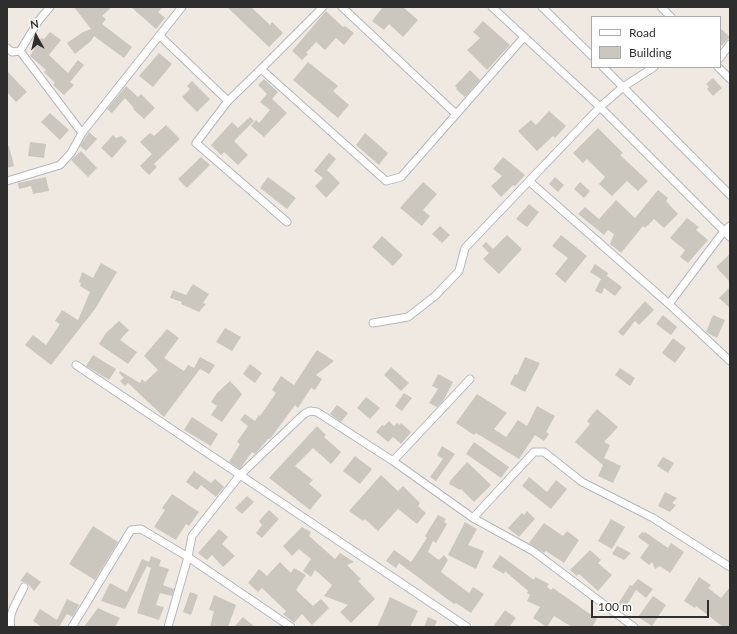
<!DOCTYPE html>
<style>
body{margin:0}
#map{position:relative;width:737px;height:634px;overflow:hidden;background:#efe9e1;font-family:Lato,sans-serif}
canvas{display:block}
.frame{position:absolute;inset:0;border:8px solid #2e2e2e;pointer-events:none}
.legend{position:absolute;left:591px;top:16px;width:130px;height:52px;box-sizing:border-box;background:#fff;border:1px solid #ababab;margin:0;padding:5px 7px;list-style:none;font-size:12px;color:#2e2e2e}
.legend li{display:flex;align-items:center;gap:8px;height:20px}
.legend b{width:20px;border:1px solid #ababab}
.north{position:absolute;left:16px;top:16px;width:40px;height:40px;-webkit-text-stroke:3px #fff;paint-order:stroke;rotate:352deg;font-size:11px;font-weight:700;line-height:16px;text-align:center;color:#2e2e2e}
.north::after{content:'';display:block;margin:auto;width:14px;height:18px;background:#2e2e2e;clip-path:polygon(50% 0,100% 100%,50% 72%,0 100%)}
.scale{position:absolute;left:591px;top:600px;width:118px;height:18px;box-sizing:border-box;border:2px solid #2e2e2e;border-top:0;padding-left:5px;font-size:12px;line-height:14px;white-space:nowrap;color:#2e2e2e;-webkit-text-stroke:3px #fff;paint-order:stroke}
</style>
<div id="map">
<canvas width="737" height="634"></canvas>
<div class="frame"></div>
<ul class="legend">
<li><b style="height:5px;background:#fff"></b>Road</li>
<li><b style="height:11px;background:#cbc7bf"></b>Building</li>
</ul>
<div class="north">N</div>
<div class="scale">100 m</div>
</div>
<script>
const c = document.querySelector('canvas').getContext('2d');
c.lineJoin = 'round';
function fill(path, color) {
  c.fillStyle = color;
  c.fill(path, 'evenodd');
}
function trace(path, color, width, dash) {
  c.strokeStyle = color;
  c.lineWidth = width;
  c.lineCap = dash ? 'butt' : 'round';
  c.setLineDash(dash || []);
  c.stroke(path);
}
fill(new Path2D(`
 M74,7H112L102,16L106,19L102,24L132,47L124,58L94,36L91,41L75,54L67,43L83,32L91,29Z
 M131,7H163L158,12L165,18L156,29Z
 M227,7H251L270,25L272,22L283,33L269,47Z
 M383,7H403L418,20L403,37L389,24L384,30L372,21Z
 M326,11L343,27L345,26L354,33L344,45L336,38L325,50L316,42L306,53L308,54L302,60L292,51Z
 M483,21L510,45L487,70L467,50L480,38L473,32Z
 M720,28L730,37L720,47Z
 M50,32L61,40L49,55L68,73L78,60L84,65L70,82L74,85L64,95L53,85L55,83L44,72L46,70L30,56L41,38L44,39Z
 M159,53L172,64L153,87L139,76Z
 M308,62L338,86L333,91L349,105L338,118L293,80Z
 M470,70L480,80L465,97L456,89L457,88L455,86Z
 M7,71L27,92L16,102L7,92Z
 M713,78L722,88L713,96L707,89L709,87L706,84Z
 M264,79L278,92L272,99L287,113L264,137L251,126L256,120L259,123L270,110L260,102L267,94L258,85Z
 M192,81L210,99L197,112L182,97L190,89L187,86Z
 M126,86L138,97L141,94L155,108L144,119L133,109L134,108L125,98L112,113L107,109Z
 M549,111L566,126L555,138L553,136L537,151L518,131L531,120L536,125Z
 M50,113L69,130L60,140L41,122Z
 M250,117L254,121L234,141L248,155L238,165L224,152L221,155L211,145L232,122L238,128Z
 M166,125L180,139L154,164L157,167L149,175L140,166L152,154L140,142L150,133L154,136Z
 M598,128L623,153L620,155L648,181L638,191L627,181L612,196L599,184L605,177L587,159L583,163L573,153Z
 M89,132L97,139L86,151L80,146Z
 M365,133L388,153L379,165L356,145Z
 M113,135L116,138L121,136L127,141L112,158L101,148Z
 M30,142L46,144L44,158L28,156Z
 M9,146L14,166L7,168V147Z
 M81,151L97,168L88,177L71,160Z
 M329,153L336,159L327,170L340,183L326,198L315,186L323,178L314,171Z
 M201,157L210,165L187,188L178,179Z
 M503,157L525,175L515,186L513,185L501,197L491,186L502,176L493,169Z
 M46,177L49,191L33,194L31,186L19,189L18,183Z
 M268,177L296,198L287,209L260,188Z
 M555,177L564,185L558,192L549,184Z
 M423,182L437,194L423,210L430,216L422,226L400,208Z
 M580,182L590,191L584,198L574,189Z
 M658,190L668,198L666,201L678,214L664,228L654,219L645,228L643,226L621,253L610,244L614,234L608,230L604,235L578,214L585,207L599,219L616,200L635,218Z
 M529,204L539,212L527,227L516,219Z
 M687,218L699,227L696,230L708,240L688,263L680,257L685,250L670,238Z
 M440,226L450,235L442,243L432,234Z
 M507,235L522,249L499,274L483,259L489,253L482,246L486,242L493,249Z
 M561,235L587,256L565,283L555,274L568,258L552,246Z
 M382,236L403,255L393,266L372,247Z
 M730,254V282L716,267Z
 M101,263L117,272L95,309L51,365L25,345L33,335L46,345L60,324L55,321L62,310L78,320L90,292L80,286L81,283L79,282L82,272L93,278Z
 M595,264L608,273L607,276L622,287L615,296L604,288L602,294L595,291L601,279L590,272Z
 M193,284L209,294L203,303L206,304L199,312L181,304L182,302L170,298L173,290L186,295Z
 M730,287V308L719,298Z
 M645,301L654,310L639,325L635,321L623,336L618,332Z
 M663,315L677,327L671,335L656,324Z
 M713,315L725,320L717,338L706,332Z
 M119,321L129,330L120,340L137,352L128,364L99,344L106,333Z
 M225,328L241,337L232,351L216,342Z
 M167,329L179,338L164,358L184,371L188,365L194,368L200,357L215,365L209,374L200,369L164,417L128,383L125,386L120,381L124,378L119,373L120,371L140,383L142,379L145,382L158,370L144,356Z
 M673,338L686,348L675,363L662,353Z
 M317,350L334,361L316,375L322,379L315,390L311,388L298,408L295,405L270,439H268L255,454L252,452L240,469L229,462L240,444L237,442L248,426L240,420L245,414L255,421L259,415L260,416L276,393L272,390L281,376L294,385Z
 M93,355L116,369L109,380L86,366Z
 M525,357L540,363L525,392L510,384L515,374L517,375Z
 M250,364L262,373L255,383L243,374Z
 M391,367L409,383L401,391L384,375Z
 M620,368L635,378L630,386L615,375Z
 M438,374L453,382L443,401L437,407L429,403L438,389L432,386Z
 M230,381L242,394L222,422L211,415L217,406L211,402L217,393Z
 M404,393L412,398L402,411L395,406Z
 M477,394L507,413L494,429L506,437L518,420L527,426L537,406L555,416L546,432L549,434L544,441L535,435L519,459L476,433L474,435L456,423Z
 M366,397L380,408L370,419L357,408Z
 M337,405L348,413L341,422L330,414Z
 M597,409L618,427L604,442L610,445L604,458L621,466L613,483L598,476L603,465L575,442L590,424L587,421Z
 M192,417L218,434L211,446L184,430Z
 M389,421L394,426L397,423L400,425L401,423L411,432L401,444L393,437L388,442L376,432L382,425L384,426Z
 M317,426L326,435L324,437L341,452L331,464L313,448L295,466L313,480L309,484L322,495L310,510L269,478Z
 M474,442L509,467L501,478L466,454Z
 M442,446L455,454L436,481L430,477L443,459L437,455Z
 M355,456L372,469L360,484L343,471Z
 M663,457L674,463L668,473L657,466Z
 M467,462L491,485L474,502L461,489L460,490L449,484L450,481Z
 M194,471L211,483L215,479L224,487L216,497L201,485L197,490L186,482Z
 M381,475L398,491L403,486L420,503L418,506L426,513L417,524L398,509L378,531L365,519L363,521L349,511Z
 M529,477L547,492L556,480L567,489L551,509L522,486Z
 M665,492L677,498L672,503L676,505L670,512L658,506Z
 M172,494L199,512L189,526L186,524L176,540L154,527L165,510L162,508Z
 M247,496L254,502L242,514L235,508Z
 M269,510L279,519L262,538L256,533L262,525L259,521Z
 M527,511L535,519L519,537L508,528L522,513L524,515Z
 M438,515L446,519L444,522L447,524L436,543L433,541L428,552L439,560L444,555L448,560L441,572L469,593L473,587L484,594L471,613L456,603L454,604L399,563L396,568L386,561L394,550L411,562L427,538L425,536Z
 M611,519L625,527L612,549L598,541Z
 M465,522L477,529L468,545L484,551L476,569L448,555Z
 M544,523L563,536L567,531L579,540L564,563L546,551L544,553L529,543Z
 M93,526L118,542L95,580L69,564Z
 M302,527L311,532L309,536L335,559L340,553L354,562L347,565L361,579L358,581L375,599L351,623L340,612L348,605L324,596L332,585L315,570L311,577L303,571L311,559L299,549L292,556L283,546Z
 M219,529L228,537L222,544L235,556L223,567L212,555L207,560L198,553Z
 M642,532L644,533L645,532L668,548L671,543L684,552L670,573L660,566L655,569L652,562L649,565L640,558L649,545L638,537Z
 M617,546L631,553L624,560L612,554Z
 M590,550L601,560L598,563L612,575L598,591L579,574L577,576L570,570Z
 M500,555L534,580L535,577L549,584L547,587L551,590L553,588L597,619L592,627H572L554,616L547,627L533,618L540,607L527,601L530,595L527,593L528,591L505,571L504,574L492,567Z
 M151,556L161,560L159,566L169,569L163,585L174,589L172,596L160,593L156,605L164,607L159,620L137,613L151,568L147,566L148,564L125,609L101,601L110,583L127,592L142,559L149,562Z
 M280,562L291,573L294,568L306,575L296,590L313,606L321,599L329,608L312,625L302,614L294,623L283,614L286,611L262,588L258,592L248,583L259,569L267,576Z
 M27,572L41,582L34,591L27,583L20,581Z
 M699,577L711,585L708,588L721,598L730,587V627H723L696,606L695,608L684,601Z
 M638,579L653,589L646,598L636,590L625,608L618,604L630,585L632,586Z
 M190,592L198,595L191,615L183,612Z
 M214,595L236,605L228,627H210L214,611L209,610Z
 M653,596L666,605L652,626L638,617Z
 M390,597L418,611L410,627H377Z
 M67,599L79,605L73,617L67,614L59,627H42L33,621L40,609L57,620Z
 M98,608L120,618L115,627H84Z
 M505,610L516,618L509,627H493Z
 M243,617L255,627H234Z
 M428,617L437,621L434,627H424Z`), '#cbc7bf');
const minor = new Path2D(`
 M50,7L39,20L20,51L82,133
 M342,7L456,114
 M492,7L600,107L724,231L669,304L529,181L600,107L623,87L730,195
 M542,7L592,56
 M661,7L671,17
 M160,36L228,101L261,69L386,181L401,177L524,37
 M7,48L12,52L20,51
 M720,58L730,44
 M603,67L623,87L654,67
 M718,67L730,79
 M261,69L323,7
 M228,101L196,143L287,222
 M7,181L60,165L71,153L82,133L182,7
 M730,226L724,231L730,237
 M669,304L730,361
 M373,323L408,317L435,296L459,271L465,248L529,181
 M76,365L467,627
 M393,461L470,379
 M473,518L533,551L634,627
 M11,627C7,615 19,598 24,587
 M72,627L131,530L141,529L188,557L291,627
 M168,627L188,557L192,536L240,475L304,414L310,411L317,412L393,461L473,518L534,452H544L582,482L653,518L730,567`);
trace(minor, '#b4b7c1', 9);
trace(minor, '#fff', 7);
</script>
